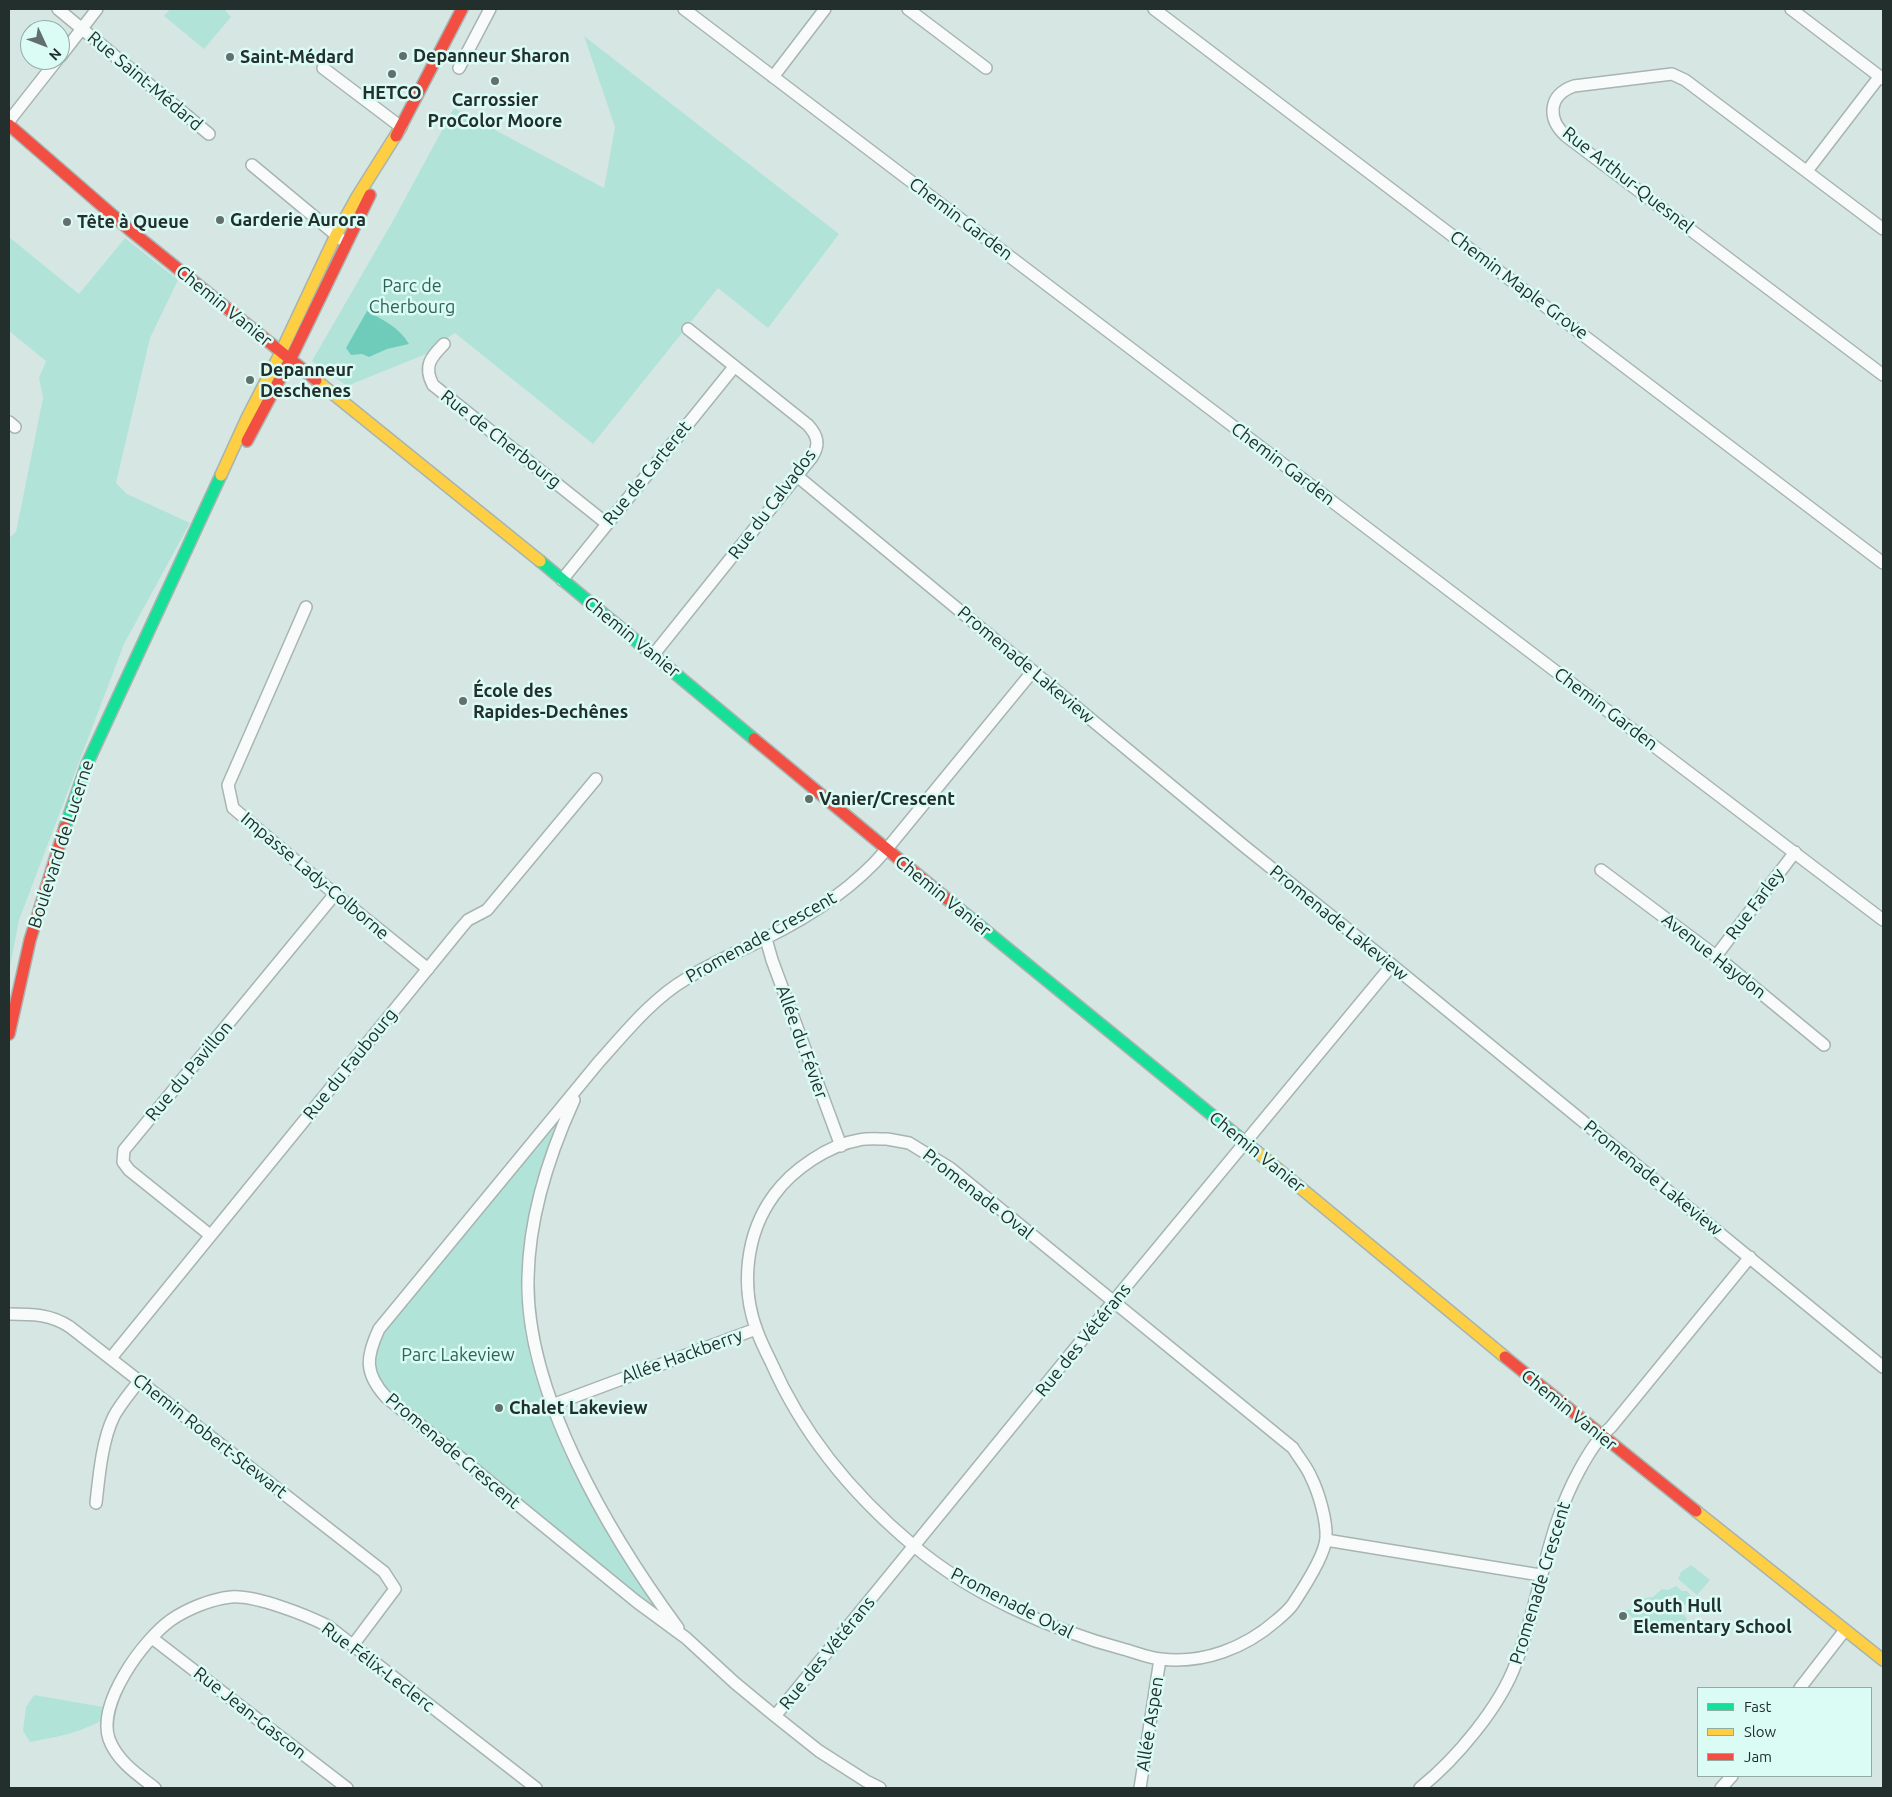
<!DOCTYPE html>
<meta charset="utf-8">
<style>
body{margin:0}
#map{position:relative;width:1892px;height:1797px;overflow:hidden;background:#d6e7e3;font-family:Ubuntu,sans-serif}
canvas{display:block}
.frame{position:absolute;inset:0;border:10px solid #232f2c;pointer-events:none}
.legend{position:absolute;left:1697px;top:1687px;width:175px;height:90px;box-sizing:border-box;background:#dbfcf4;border:1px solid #91aaa4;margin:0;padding:6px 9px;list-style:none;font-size:15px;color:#232f2c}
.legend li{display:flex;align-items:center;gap:10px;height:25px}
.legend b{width:25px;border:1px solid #91aaa4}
.north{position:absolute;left:20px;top:20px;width:50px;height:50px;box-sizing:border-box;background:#dbfcf4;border:1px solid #91aaa4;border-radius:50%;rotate:133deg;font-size:14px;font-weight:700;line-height:20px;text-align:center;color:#232f2c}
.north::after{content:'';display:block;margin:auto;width:18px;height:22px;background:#626f6c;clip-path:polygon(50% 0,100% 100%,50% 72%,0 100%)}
</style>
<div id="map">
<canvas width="1892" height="1797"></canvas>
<div class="frame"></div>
<ul class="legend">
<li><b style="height:6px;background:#16e098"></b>Fast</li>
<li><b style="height:6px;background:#ffcf43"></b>Slow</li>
<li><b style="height:6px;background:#f24e42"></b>Jam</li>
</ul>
<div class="north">N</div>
</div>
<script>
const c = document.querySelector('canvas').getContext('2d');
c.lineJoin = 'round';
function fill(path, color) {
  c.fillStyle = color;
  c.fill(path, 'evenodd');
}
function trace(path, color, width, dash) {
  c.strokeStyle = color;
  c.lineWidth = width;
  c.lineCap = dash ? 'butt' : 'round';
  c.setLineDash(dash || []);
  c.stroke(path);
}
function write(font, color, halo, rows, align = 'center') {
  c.font = font + ' Ubuntu,sans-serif';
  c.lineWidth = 5;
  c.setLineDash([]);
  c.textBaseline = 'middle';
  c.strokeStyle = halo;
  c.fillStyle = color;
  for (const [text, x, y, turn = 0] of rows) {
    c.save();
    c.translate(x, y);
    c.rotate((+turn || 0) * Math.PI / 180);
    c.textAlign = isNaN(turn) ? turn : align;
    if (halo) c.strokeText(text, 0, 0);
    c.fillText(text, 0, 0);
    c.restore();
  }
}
fill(new Path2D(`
 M170,9H224L231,17L204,49L164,16Z
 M584,36L839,234L768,328L718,288L593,444L455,333L444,340L431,352L347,386L312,361L394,219L454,108L604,188L615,127Z
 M9,237L79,294L125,238L178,280L150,338L116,483L127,494L190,523L124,644L19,920L9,972V538L16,532L43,398L39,378L46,361L9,331Z
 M581,1084L564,1123L531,1244L534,1337L573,1454L686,1638L376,1386L372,1344Z
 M1691,1565L1710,1580L1697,1595L1678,1579L1681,1572Z
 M1676,1586L1682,1591H1687L1692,1597L1691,1603L1687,1605L1677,1604V1596H1666C1670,1606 1682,1609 1687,1619L1682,1625C1675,1625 1671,1621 1665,1620L1658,1627L1646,1629L1623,1610H1631L1643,1598L1653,1597L1662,1589L1668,1590Z
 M34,1695L109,1708L108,1716C86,1732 57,1737 30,1742L23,1731L26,1707Z`), '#b2e3d8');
fill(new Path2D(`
 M367,311C383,320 399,327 409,344L387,349L369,357L362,354L351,355L346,348Z`), '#6fccbb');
const street = new Path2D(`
 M58,9L209,134
 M684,9L1883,920
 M908,9L986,68
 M1154,9L1883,563
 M1791,9L1883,79
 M60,57L97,9
 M323,68L401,127
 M459,68L490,9
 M773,77L825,9
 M9,121L57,60
 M252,165L341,239
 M1807,171L1880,76
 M1883,229L1685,80L1672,74L1574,86C1548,95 1547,119 1566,136L1883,375
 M444,344C431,357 423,366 433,385L606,523
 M9,422L15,427
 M797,476L1244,846L1392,965L1883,1367
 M562,580L734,367
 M306,607L228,785L233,808L335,894L428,969
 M654,654L812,457C820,445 818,436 808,425L688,329
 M1601,870L1716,956L1824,1045
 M766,939L772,960L841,1146
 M1716,956L1795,852
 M574,1100C549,1155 529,1217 528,1278C525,1394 611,1537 678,1628
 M887,1139L909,1143L950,1168L1293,1448C1299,1458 1307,1467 1311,1477C1319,1493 1327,1521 1326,1538C1325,1555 1303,1589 1293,1604C1289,1610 1283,1615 1277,1620C1245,1648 1204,1664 1161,1659C1148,1658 1135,1652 1123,1649C1051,1630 971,1594 914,1546C853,1495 803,1435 771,1362C766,1352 761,1342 757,1331C740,1286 746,1233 774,1195C792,1170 828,1145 859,1140C868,1138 878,1139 887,1139Z
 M210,1235L129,1170L123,1162L124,1150L335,894
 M9,1314C31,1314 51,1314 70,1327L384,1572L395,1589L353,1645
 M111,1358L461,928L468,920L487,910L596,779
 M552,1405L756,1329
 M96,1503C99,1476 102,1440 114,1416C121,1403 131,1392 139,1381
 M1326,1540L1540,1575
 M152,1638L347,1788
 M1800,1688L1845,1630
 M775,1716L1113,1302L1392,965
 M155,1788C138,1775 117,1761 109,1739C97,1703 143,1640 171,1620C187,1609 211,1599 231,1597C256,1595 306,1615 328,1626L536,1788
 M880,1788L866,1781L819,1751L775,1716L735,1683L686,1638L637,1602L386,1397C364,1373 366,1357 379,1329L598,1063C625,1033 652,999 686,979C711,963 738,952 764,939C809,917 854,888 886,850L1033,671
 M1140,1788L1160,1659
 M1420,1788C1456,1759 1500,1707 1516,1663C1541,1598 1545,1532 1580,1469C1589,1453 1597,1439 1611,1427L1750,1257
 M1721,1788L1732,1776`);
const fast = new Path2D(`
 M540,561L754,739
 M65,827L87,764L221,475
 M947,899L1256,1151`);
const slow = new Path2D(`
 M316,380L540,561
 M221,475L247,418L281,352L336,235L357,197L401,127
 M1256,1151L1505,1357
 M1696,1511L1883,1660`);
const jam = new Path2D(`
 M9,125L131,231L316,380
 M396,136L462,9
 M247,441L290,360L370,195
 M754,739L947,899
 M9,1034L30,940L65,827
 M1505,1357L1696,1511`);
trace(street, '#a7b4b2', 14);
trace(fast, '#a7b4b2', 14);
trace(slow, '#a7b4b2', 14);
trace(jam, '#a7b4b2', 14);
trace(street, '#f9fbfb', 11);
trace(fast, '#16e098', 11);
trace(slow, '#ffcf43', 11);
trace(jam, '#f24e42', 11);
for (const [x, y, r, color] of [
 [403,56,5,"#626f6c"],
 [230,57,5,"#626f6c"],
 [392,74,5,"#626f6c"],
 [495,81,5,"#626f6c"],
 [220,220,5,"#626f6c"],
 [67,222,5,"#626f6c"],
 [250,380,5,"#626f6c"],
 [463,701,5,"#626f6c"],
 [809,799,5,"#626f6c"],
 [499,1408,5,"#626f6c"],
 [1623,1616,5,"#626f6c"]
]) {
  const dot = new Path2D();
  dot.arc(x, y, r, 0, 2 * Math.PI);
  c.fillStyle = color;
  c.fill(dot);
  trace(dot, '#dbfcf4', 2);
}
write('bold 18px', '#232f2c', '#dbfcf4', [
 ["Depanneur Sharon",413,56],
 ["Saint-Médard",240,57],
 ["HETCO",392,93,"center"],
 ["Carrossier",495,100,"center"],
 ["ProColor Moore",495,121,"center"],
 ["Garderie Aurora",230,220],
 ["Tête à Queue",77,222],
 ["Depanneur",260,370],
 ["Deschenes",260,391],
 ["École des",473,691],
 ["Rapides-Dechênes",473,712],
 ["Vanier/Crescent",819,799],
 ["Chalet Lakeview",509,1408],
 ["South Hull",1633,1606],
 ["Elementary School",1633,1627]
], 'left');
write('18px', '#232f2c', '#dbfcf4', [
 ["Rue Saint-Médard",145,81,40],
 ["Rue Arthur-Quesnel",1628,180,38],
 ["Chemin Garden",961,219,37],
 ["Chemin Maple Grove",1519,285,37],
 ["Chemin Vanier",224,306,39],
 ["Rue de Cherbourg",501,439,38],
 ["Chemin Garden",1283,464,37],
 ["Rue de Carteret",647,473,-51],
 ["Rue du Calvados",772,504,-53],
 ["Chemin Vanier",632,637,39],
 ["Promenade Lakeview",1026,665,40],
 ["Chemin Garden",1606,709,37],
 ["Boulevard de Lucerne",61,844,-72],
 ["Impasse Lady-Colborne",315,876,40],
 ["Chemin Vanier",943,896,39],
 ["Rue Farley",1755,904,-53],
 ["Promenade Lakeview",1339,923,39],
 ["Promenade Crescent",761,937,-29],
 ["Avenue Haydon",1714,956,38],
 ["Allée du Févier",802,1042,70],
 ["Rue du Faubourg",350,1064,-51],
 ["Rue du Pavillon",189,1071,-50],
 ["Chemin Vanier",1257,1152,39],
 ["Promenade Lakeview",1653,1178,39],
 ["Promenade Oval",978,1194,38],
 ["Rue des Vétérans",1083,1340,-51],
 ["Allée Hackberry",682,1356,-20],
 ["Chemin Vanier",1569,1410,39],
 ["Chemin Robert-Stewart",210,1436,38],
 ["Promenade Crescent",453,1451,40],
 ["Promenade Crescent",1540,1583,-73],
 ["Promenade Oval",1012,1603,27],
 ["Rue des Vétérans",827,1653,-51],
 ["Rue Félix-Leclerc",378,1667,37],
 ["Rue Jean-Gascon",250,1713,38],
 ["Allée Aspen",1150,1724,-81]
]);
write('18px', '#2f6258', '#dbfcf4', [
 ["Parc de",412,286],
 ["Cherbourg",412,307],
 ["Parc Lakeview",458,1355]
]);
</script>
